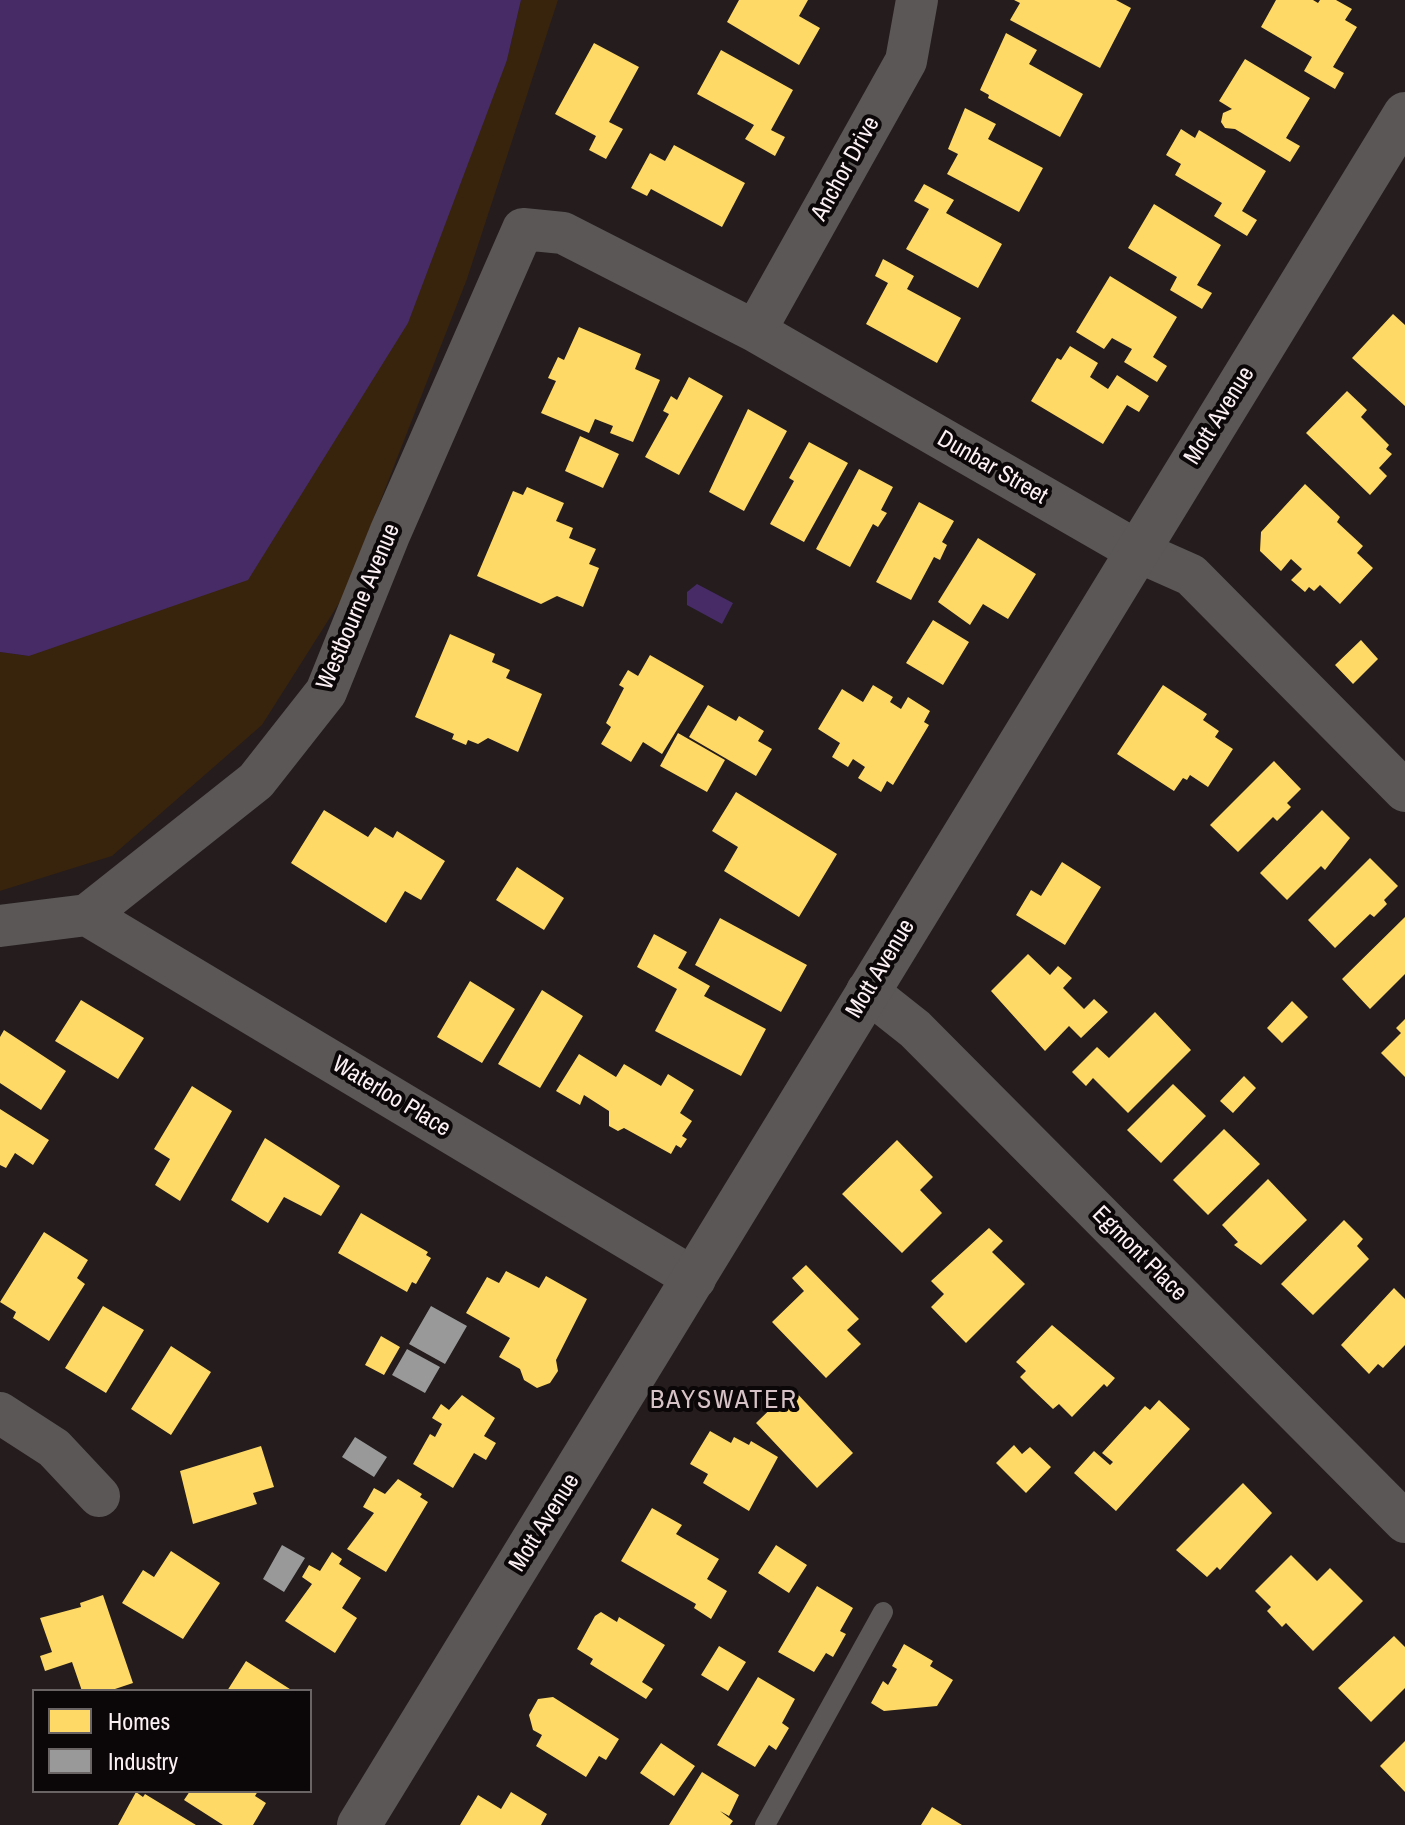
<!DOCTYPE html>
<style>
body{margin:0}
#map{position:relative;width:1405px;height:1825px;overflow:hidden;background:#241c1d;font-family:"Archivo Narrow",sans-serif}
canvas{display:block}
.legend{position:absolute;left:32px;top:1689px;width:280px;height:104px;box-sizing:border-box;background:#0b0607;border:2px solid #6b6465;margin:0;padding:10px 14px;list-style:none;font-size:24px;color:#fbf0f3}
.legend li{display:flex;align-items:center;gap:16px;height:40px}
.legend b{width:40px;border:2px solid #6b6465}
</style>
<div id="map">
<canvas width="1405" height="1825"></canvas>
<ul class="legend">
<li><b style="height:22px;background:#ffd966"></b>Homes</li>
<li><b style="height:22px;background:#999"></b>Industry</li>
</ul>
</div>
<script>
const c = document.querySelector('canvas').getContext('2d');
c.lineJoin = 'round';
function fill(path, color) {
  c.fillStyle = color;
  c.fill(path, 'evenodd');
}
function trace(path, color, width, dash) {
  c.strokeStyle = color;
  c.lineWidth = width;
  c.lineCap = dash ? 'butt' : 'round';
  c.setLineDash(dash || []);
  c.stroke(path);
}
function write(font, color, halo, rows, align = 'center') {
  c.font = font + ' "Archivo Narrow",sans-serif';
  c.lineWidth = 8;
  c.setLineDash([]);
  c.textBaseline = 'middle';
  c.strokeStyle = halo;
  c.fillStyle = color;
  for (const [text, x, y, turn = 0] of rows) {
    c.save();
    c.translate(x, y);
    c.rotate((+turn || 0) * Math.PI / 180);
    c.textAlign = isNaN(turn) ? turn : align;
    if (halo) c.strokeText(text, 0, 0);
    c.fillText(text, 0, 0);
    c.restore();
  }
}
fill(new Path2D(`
 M521,0H558L467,279L343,597L262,725L112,856L0,891V652L29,656L507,60Z`), '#38230d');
fill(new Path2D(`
 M0,0H521L507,60L408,323L248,580L29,656L0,652Z
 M697,584L733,603L722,624L687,605V592Z`), '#462b67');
fill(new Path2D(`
 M739,0H808L799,16L820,28L799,65L727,22Z
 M1014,0H1116L1131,8L1100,68L1010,20L1020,3Z
 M1276,0H1313L1318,3L1320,0H1336L1352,9L1345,20L1357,27L1333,67L1344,73L1335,89L1304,71L1312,57L1261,27Z
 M1006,33L1037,50L1029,64L1083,94L1060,137L988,98L989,95L980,90Z
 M594,43L639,67L609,122L623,129L606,159L589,150L596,136L555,114Z
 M721,50L793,90L771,130L785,137L775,156L745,139L754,125L697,94Z
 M1245,59L1310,98L1286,138L1300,146L1290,162L1235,129L1225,128L1221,122L1223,113L1232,109L1219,101Z
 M965,108L996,124L988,139L1043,168L1019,212L947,174L958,154L948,149Z
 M1181,129L1195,138L1199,130L1266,171L1242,211L1257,220L1247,236L1214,216L1222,203L1175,175L1181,164L1166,155Z
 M674,145L745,183L722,227L651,189L647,196L631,188L650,153L665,161Z
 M924,184L954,200L946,213L1002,244L978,288L906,249L929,209L914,201Z
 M1154,204L1221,245L1197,285L1212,293L1202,309L1170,290L1177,277L1128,248Z
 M883,259L914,276L907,289L961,318L937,363L866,324L888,283L875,276Z
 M1110,276L1177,317L1153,357L1167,366L1157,382L1124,362L1132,349L1112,338L1104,349L1076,332Z
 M1393,314L1405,325V406L1352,358Z
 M579,327L641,354L635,369L660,380L633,442L610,433L613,426L595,419L589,433L541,413L556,381L548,378L558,357L564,360Z
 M1070,346L1098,363L1090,377L1108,389L1117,375L1149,396L1139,412L1127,405L1103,444L1031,401L1057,358L1061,360Z
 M689,377L723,396L679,475L645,457L669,414L663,411L671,396L677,400Z
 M1347,391L1367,410L1361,417L1389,445L1386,449L1392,454L1379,468L1387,476L1370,495L1306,433Z
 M748,409L787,431L744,511L709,492Z
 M580,436L619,454L603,488L565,471Z
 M809,442L848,463L804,542L770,524L794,481L789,478Z
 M859,469L893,487L881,510L887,513L878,527L873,524L850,567L816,549Z
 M1305,484L1340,517L1337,522L1363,546L1357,553L1373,568L1340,604L1320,585L1314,591L1309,587L1305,592L1291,580L1302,569L1291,559L1281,571L1260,551L1261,532Z
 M527,487L564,503L556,521L573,528L569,538L596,549L589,564L599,568L583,607L557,596L541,604L477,576L513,491L523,495Z
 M919,502L954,521L942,542L947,545L940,560L934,557L911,600L876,582Z
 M978,538L1036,574L1008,619L983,604L970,625L938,602Z
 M933,620L969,642L943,685L906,663Z
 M450,634L495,654L492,662L510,670L506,678L542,694L518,752L488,738L478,744L468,740L466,745L452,739L454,734L415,717Z
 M1361,640L1378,659L1353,684L1335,665Z
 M650,655L704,686L662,754L643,742L631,762L601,744L611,727L606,723L624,688L619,685L628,670L638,676Z
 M873,685L893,697L890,702L901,709L908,697L930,711L924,722L929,725L893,785L887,781L881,792L858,778L865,767L853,759L848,767L832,757L840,743L818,729L842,689L863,702Z
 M1163,685L1207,714L1203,720L1219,731L1215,737L1233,749L1208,787L1190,775L1187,780L1183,778L1174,791L1117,754Z
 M708,705L736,721L739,716L764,731L758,741L772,749L756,776L689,737Z
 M678,733L725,760L707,792L660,766Z
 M1274,761L1301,789L1287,803L1291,807L1277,821L1273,817L1238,852L1210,825Z
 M736,792L837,854L799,917L724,871L738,847L712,831Z
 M324,810L368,837L375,827L393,838L397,831L445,861L421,900L405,891L386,923L291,863Z
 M1322,810L1350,838L1325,870L1321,866L1287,900L1260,873Z
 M1370,858L1398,886L1384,900L1387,904L1374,917L1370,914L1335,948L1308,920Z
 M1062,862L1101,887L1065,945L1016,915L1031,890L1041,896Z
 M517,867L564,898L544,930L496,900Z
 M1405,917V974L1370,1009L1342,979Z
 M720,918L807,965L781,1012L695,965Z
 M654,934L687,952L678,968L710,986L704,996L766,1029L741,1076L655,1031L677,989L637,967Z
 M1028,954L1050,975L1058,966L1072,978L1063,988L1084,1009L1094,999L1108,1012L1081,1038L1069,1026L1045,1051L991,991Z
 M470,981L515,1009L482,1063L437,1037Z
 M542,990L583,1016L540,1088L498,1064Z
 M81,1000L144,1038L118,1079L55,1041Z
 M1292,1001L1308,1017L1282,1043L1267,1028Z
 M1155,1012L1191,1050L1128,1113L1093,1078L1086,1086L1072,1072L1097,1047L1109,1058Z
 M1405,1019V1077L1381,1053L1401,1033L1396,1028Z
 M4,1030L66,1071L41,1110L0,1083V1037Z
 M579,1054L616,1077L624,1064L661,1086L668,1074L694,1090L680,1113L692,1121L682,1136L687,1139L681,1148L676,1145L671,1154L624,1128L618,1131L609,1126V1111L584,1095L580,1105L556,1091Z
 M1244,1076L1256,1088L1233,1113L1220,1101Z
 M1173,1084L1206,1116L1161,1163L1127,1130Z
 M192,1086L232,1111L180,1201L155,1185L170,1159L154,1149Z
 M0,1109L49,1140L33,1165L15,1153L6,1168L0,1165Z
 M1224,1129L1260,1164L1208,1215L1173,1180Z
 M265,1138L340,1186L321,1216L284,1197L268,1223L231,1200Z
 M897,1140L933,1177L920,1190L942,1213L902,1253L842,1194Z
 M1268,1179L1307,1220L1261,1265L1234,1245L1238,1242L1222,1225Z
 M361,1213L428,1252L426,1255L431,1258L416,1284L412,1282L407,1292L338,1253Z
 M1344,1220L1363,1239L1357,1246L1369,1259L1313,1315L1281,1284Z
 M989,1228L1003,1241L992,1252L1025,1284L966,1343L931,1307L944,1294L931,1281Z
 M44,1232L88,1260L77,1278L85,1284L49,1341L13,1318L16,1312L0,1302Z
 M806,1265L859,1319L847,1330L861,1344L826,1378L772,1322L804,1291L792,1278Z
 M506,1271L539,1288L546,1276L587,1299L556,1360L558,1371L550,1383L537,1388L524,1380L520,1369L499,1357L510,1338L466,1313L487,1277L499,1283Z
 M1394,1288L1405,1299V1345L1383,1368L1378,1364L1369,1374L1341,1345Z
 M103,1306L144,1330L106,1393L65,1368Z
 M1052,1325L1115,1378L1107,1387L1104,1384L1072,1417L1059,1404L1053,1409L1032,1389L1020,1377L1026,1371L1016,1362Z
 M381,1336L400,1347L384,1375L365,1365Z
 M171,1346L211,1372L171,1435L131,1409Z
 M792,1388L853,1453L817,1488L756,1423Z
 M462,1395L495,1418L484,1436L496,1443L486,1460L474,1453L453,1488L413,1464L430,1434L435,1437L442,1424L432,1418L441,1404L449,1410Z
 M1159,1400L1190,1429L1116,1511L1074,1473L1094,1451L1110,1465L1113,1462L1102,1453L1145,1406L1150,1410Z
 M710,1431L731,1443L734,1437L749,1445L751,1441L778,1457L749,1511L703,1483L708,1474L690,1464Z
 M1014,1445L1022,1454L1030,1447L1051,1467L1026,1493L996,1463Z
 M261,1446L274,1487L253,1493L257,1504L193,1524L180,1471Z
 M398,1479L422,1494L420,1497L428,1502L386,1572L347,1549L374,1513L363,1507L374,1488L385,1494Z
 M1243,1483L1272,1513L1220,1570L1217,1567L1207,1577L1176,1550Z
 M652,1508L682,1525L676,1534L719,1559L707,1579L727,1591L711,1619L694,1608L696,1604L621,1561Z
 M776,1545L807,1565L789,1593L758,1573Z
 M171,1551L220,1583L183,1639L122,1603L143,1570L154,1577Z
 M332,1552L342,1559L339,1564L361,1578L342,1608L357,1618L335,1653L285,1621L312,1584L302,1577L309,1565L320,1571Z
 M1291,1555L1317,1581L1330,1568L1363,1601L1313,1651L1286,1623L1282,1627L1267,1611L1271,1607L1255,1591Z
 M817,1586L853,1608L840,1631L846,1634L833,1657L826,1653L814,1672L778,1652Z
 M103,1595L133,1683L109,1691H82L72,1662L45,1671L40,1656L52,1652L40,1618L81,1607L80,1603Z
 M601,1612L617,1622L619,1617L665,1645L642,1682L653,1689L646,1699L590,1664L593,1659L577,1649L595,1616Z
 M1394,1636L1405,1647V1688L1371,1722L1338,1688Z
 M904,1644L933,1661L930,1666L953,1680L937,1706L884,1711L871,1703L883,1681L888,1685L897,1669L892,1666Z
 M719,1646L746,1662L728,1691L701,1675Z
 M246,1661L293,1691H227Z
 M758,1677L795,1699L782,1723L789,1728L776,1750L769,1745L755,1767L717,1745Z
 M553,1697L619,1739L606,1760L599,1756L586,1777L536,1746L542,1735L533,1730L529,1715L538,1699Z
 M1405,1741V1792L1380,1766Z
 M661,1743L695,1766L674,1796L640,1773Z
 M702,1772L739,1795L729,1816L720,1811L733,1821L730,1825H669Z
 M190,1791H258L255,1796L266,1803L253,1825H223L184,1800Z
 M136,1792L143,1797L145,1794L196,1825H118Z
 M511,1792L547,1814L541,1825H460L478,1795L501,1809Z
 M932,1807L962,1825H921Z`), '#ffd966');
fill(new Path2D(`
 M431,1306L467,1326L445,1364L409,1344Z
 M407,1349L440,1367L425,1393L392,1375Z
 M355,1437L387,1457L374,1477L342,1457Z
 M282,1545L305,1558L284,1592L263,1579Z`), '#999');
trace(new Path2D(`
 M765,1825L883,1612`), '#5a5756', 20);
trace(new Path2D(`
 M755,331L906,61L917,0
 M87,915L695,1279
 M0,926L87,915L256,781L326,692L390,533L523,229L563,233L755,331L1137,551L1191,575L1405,791
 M867,991L915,1029L1405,1522
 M0,1413L54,1448L99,1496`), '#5a5756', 42);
trace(new Path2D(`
 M359,1825L1405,114`), '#5a5756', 44);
write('24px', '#fbf0f3', '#0b0607', [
 ["Anchor Drive",846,169,-61],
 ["Mott Avenue",1220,416,-58],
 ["Dunbar Street",992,468,30],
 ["Westbourne Avenue",359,607,-67],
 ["Mott Avenue",881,969,-59],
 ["Waterloo Place",391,1097,31],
 ["Egmont Place",1139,1254,45],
 ["Mott Avenue",545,1523,-58]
]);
c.letterSpacing = '2px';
write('26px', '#d7c3c7', '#0b0607', [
 ["BAYSWATER",724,1401]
]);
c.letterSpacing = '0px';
</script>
